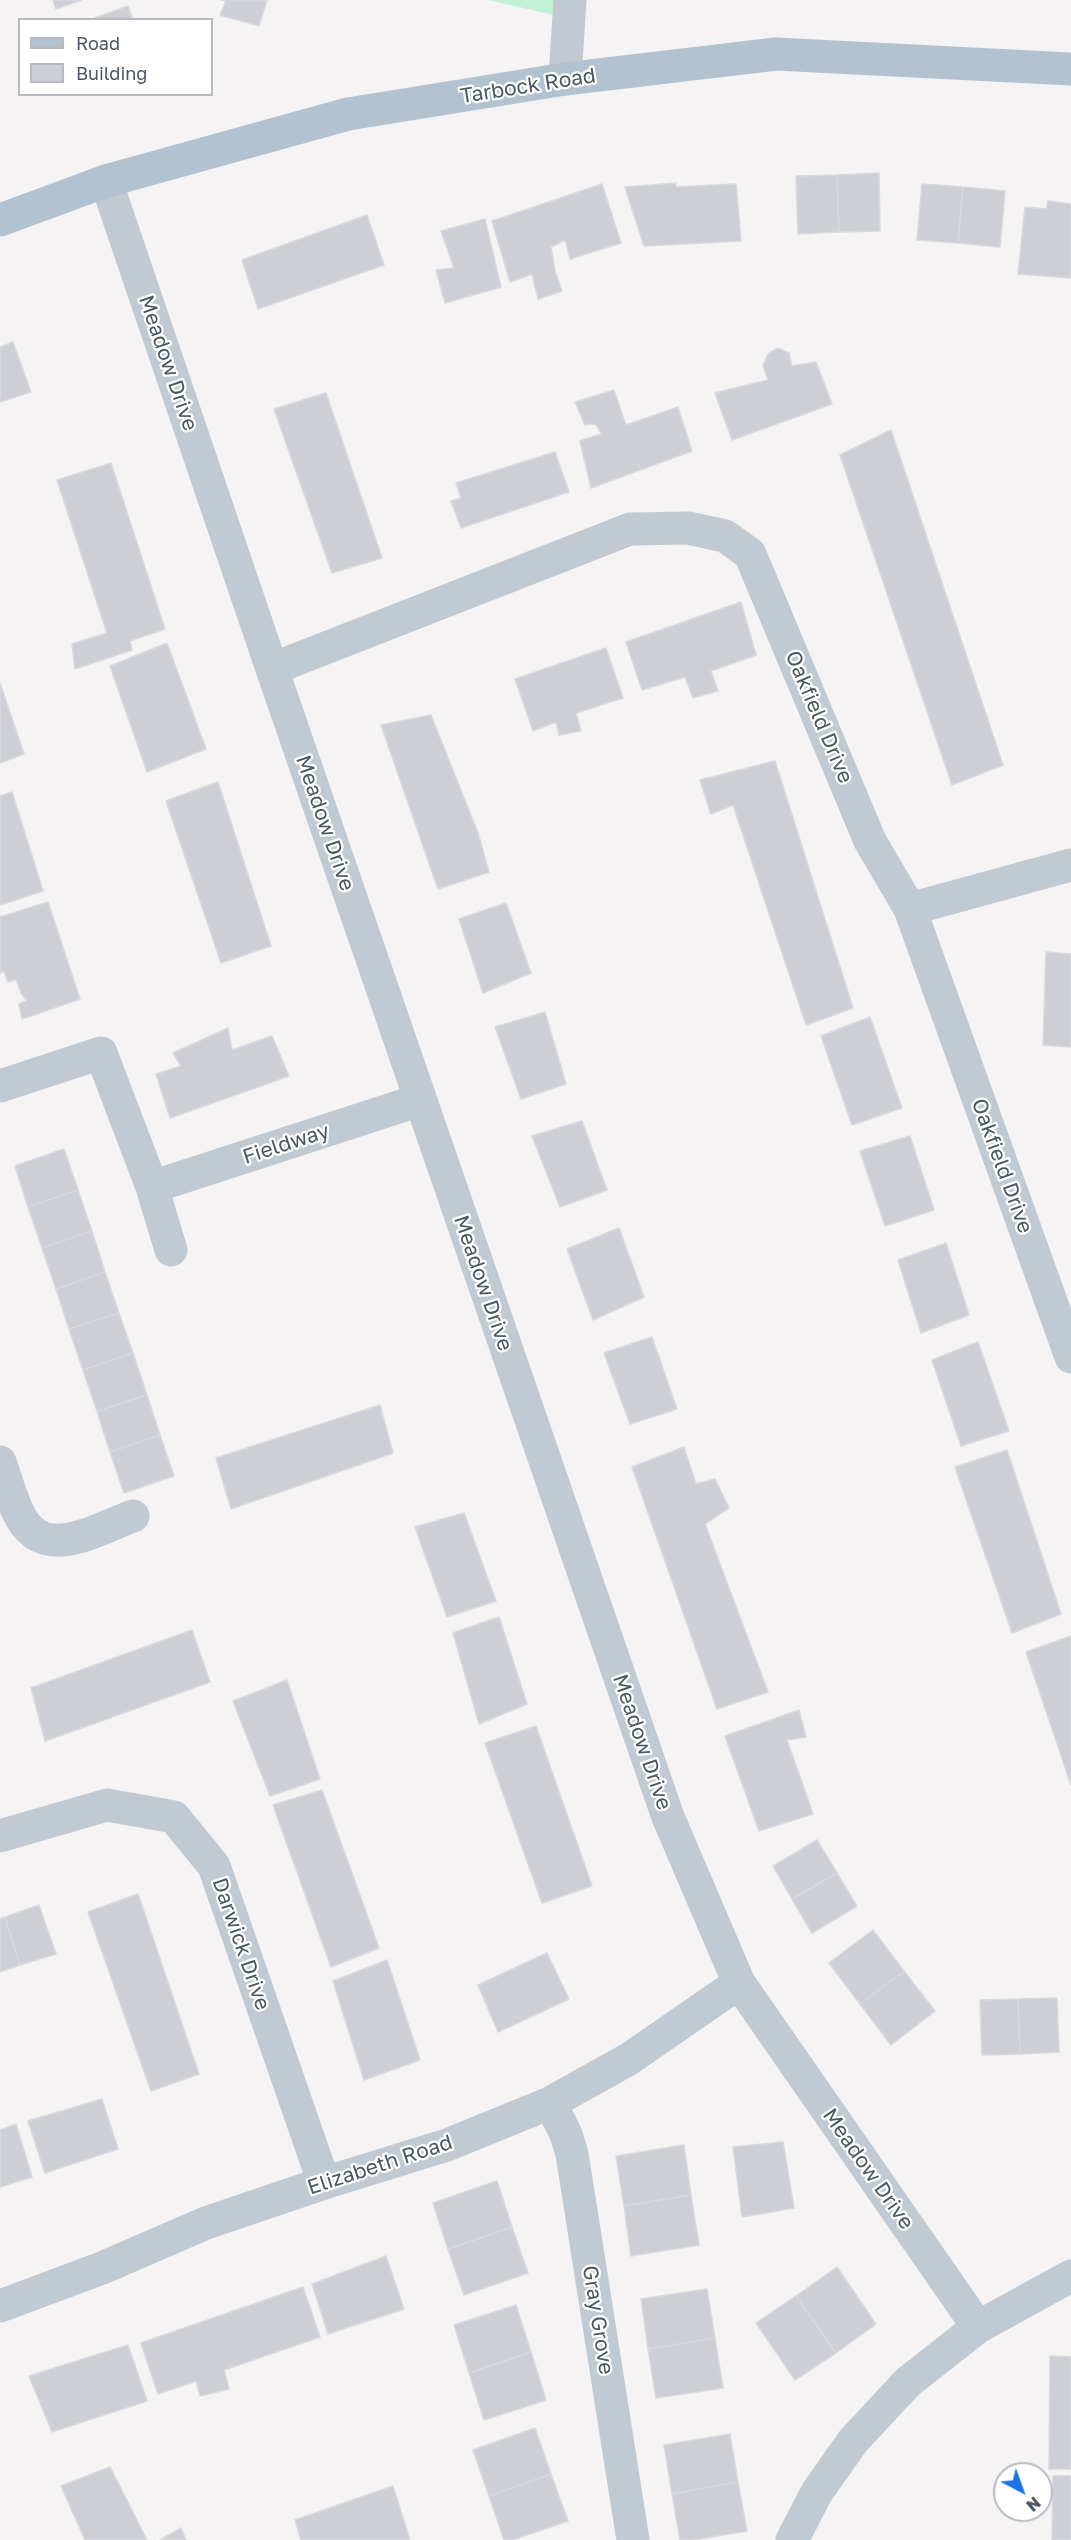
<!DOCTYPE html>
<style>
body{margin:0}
#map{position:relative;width:1071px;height:2540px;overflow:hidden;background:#f5f3f3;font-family:"Golos Text",sans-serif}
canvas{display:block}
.legend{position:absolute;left:18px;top:18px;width:195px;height:78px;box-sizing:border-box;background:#fff;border:2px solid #b7bbc0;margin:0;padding:8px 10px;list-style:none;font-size:18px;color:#4a5661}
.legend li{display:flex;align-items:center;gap:12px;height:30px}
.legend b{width:30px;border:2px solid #b7bbc0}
.north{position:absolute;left:993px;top:2462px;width:60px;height:60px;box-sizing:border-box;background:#fff;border:2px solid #b7bbc0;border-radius:50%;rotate:139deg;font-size:16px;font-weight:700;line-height:24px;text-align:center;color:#4a5661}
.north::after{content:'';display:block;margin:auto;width:21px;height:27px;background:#1a73e8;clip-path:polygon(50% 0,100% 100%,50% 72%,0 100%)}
</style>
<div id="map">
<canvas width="1071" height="2540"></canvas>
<ul class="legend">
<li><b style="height:8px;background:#b3c2d1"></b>Road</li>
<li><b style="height:16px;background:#cdcfd5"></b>Building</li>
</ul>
<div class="north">N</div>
</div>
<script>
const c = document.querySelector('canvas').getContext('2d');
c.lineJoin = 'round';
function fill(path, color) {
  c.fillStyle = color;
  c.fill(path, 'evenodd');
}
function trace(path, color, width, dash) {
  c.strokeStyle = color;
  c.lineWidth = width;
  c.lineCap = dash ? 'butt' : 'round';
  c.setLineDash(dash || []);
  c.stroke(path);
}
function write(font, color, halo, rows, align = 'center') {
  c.font = font + ' "Golos Text",sans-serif';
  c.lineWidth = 4.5;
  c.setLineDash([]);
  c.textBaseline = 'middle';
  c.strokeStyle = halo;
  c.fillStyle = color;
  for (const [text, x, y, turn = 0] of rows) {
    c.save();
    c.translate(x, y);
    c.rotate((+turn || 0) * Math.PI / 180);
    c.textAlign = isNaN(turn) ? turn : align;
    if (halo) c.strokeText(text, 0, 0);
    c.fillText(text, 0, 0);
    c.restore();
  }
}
fill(new Path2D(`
 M488,0H564L563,17Z`), '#c3f1d5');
const building = new Path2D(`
 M53,0H81L56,9Z
 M221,0H267L259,26L220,15L226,1Z
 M128,6L133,20H89Z
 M879,173L880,231L839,232L837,175Z
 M837,175L839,232L798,234L796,176Z
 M676,183V187L736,184L741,241L644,246L625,187Z
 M602,184L621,243L570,259L565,240L551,247L555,271L562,291L538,299L532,274L510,282L492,221Z
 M922,184L963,187L958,243L917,240Z
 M963,187L1005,191L1000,247L958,243Z
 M1048,201L1071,204V278L1018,274L1025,207L1046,209Z
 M367,215L384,265L258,309L242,260Z
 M485,219L501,287L445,303L436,270L454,268L441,231Z
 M13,342L31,392L0,402V347Z
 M778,348L789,353L792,366L816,362L832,404L732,440L715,393L768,380L763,366L768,354Z
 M614,390L626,425L678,407L692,451L591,488L580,441L602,434L595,424L585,425L575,402Z
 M326,393L382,558L332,573L274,409Z
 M891,430L1003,765L952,785L840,455Z
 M555,452L569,492L461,528L451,501L461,498L456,483Z
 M111,463L165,629L130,641L132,650L75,669L72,644L107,633L57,480Z
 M741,602L756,655L711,671L718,691L693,698L685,677L642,690L626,642Z
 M167,643L206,749L147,772L110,666Z
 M606,648L623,698L576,713L581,731L559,735L556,722L533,731L515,679Z
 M0,683L24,754L0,763Z
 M431,715L478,833L489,872L438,889L381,725Z
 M775,761L853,1008L806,1025L733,805L711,814L700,780Z
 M218,782L271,946L221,963L166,801Z
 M12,792L43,891L0,905V796Z
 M48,902L80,999L22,1019L19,1004L27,1001L21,993L16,979L8,982L4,971L0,973V917Z
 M506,903L531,973L483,993L459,919Z
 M1046,952L1071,954V1047L1043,1045Z
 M545,1012L566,1084L521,1099L495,1027Z
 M870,1017L902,1108L852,1125L821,1036Z
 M228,1028L232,1050L272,1036L289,1076L170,1118L156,1074L181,1066L173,1053Z
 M582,1121L607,1190L560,1207L532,1136Z
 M910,1136L934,1210L885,1226L860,1151Z
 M64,1149L78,1190L28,1207L15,1166Z
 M78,1190L92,1231L42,1248L28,1207Z
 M619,1228L644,1297L593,1320L567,1249Z
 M92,1231L105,1272L56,1289L42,1248Z
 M946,1243L969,1315L921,1333L898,1260Z
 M105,1272L119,1313L69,1329L56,1289Z
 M119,1313L133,1353L83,1370L69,1329Z
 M652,1337L677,1409L630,1424L604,1353Z
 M978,1342L1009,1431L961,1446L932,1360Z
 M133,1353L147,1395L97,1411L83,1370Z
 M147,1395L160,1435L110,1452L97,1411Z
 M380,1405L393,1453L231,1509L216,1458Z
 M160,1435L174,1476L124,1493L110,1452Z
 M684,1447L696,1484L715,1479L729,1508L705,1524L768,1692L717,1709L632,1467Z
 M1007,1450L1061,1614L1012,1633L955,1467Z
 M464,1513L496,1601L447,1617L415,1527Z
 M499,1617L527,1704L479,1724L453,1633Z
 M192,1630L210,1682L45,1741L31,1688Z
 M1071,1636V1785L1026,1652Z
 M287,1680L320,1779L270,1796L233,1701Z
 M799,1710L806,1737L787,1740L813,1814L759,1831L725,1736Z
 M536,1726L592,1886L542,1903L485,1743Z
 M322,1790L379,1948L331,1967L273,1805Z
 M817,1840L837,1873L792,1899L773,1866Z
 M837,1873L857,1906L812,1933L792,1899Z
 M138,1894L199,2074L151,2091L88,1912Z
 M39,1905L56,1954L20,1965L5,1917Z
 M5,1917L20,1965L0,1972V1919Z
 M873,1930L904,1971L860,2004L829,1963Z
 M547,1953L569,1999L498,2032L478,1985Z
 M387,1960L420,2060L364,2080L333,1981Z
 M904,1971L935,2011L891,2045L860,2004Z
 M1057,1998L1059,2052L1020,2054L1018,1999Z
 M1018,1999L1020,2054L982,2055L980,2000Z
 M102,2099L118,2149L45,2173L28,2121Z
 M16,2124L32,2177L0,2187V2130Z
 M783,2142L794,2208L742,2217L733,2147Z
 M684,2145L691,2195L624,2206L616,2156Z
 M497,2181L512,2227L448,2249L433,2203Z
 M691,2195L699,2245L631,2256L624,2206Z
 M512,2227L528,2273L464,2295L448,2249Z
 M386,2256L404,2309L328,2334L312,2284Z
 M837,2267L876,2324L836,2353L796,2296Z
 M303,2287L320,2337L224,2370L229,2389L200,2396L196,2381L158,2394L141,2343Z
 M707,2289L715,2338L648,2349L641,2299Z
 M796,2296L836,2353L795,2380L756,2323Z
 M516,2305L531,2352L469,2373L454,2325Z
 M715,2338L723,2388L656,2398L648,2349Z
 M128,2345L147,2401L52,2432L29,2376Z
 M531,2352L546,2400L484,2420L469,2373Z
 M1050,2356L1071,2357V2469H1049Z
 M535,2428L551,2474L489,2496L473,2450Z
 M730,2434L738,2482L672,2494L664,2445Z
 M110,2467L147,2540H85L61,2486Z
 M551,2474L568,2521L512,2540H504L489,2496Z
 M1053,2476H1071V2540H1052Z
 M738,2482L747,2531L693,2540H680L672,2494Z
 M393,2486L410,2540H301L295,2520Z
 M181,2528L186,2540H160Z`);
fill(building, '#cdcfd5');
trace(building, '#d7d9de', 1.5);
trace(new Path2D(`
 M565,79L570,0
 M106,181L272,669L668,1817L739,1983L978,2327
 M272,669L630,529L688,528L725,536L750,554L870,841L910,909L1071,1357
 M910,909L1071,865
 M0,1086L101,1053L152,1187L171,1250
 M152,1187L420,1100
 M0,1462C6,1478 10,1495 17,1510C41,1565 92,1531 133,1516
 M0,1836L107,1805L174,1817L214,1866L324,2183
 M550,2103L566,2134L572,2154L633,2540
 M0,2306L102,2268L206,2223L324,2183L447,2145L550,2103L629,2059L739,1983
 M792,2540L817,2492L853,2441L908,2382L978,2327L1071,2276`), '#c1cad2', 33);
trace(new Path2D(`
 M0,220L106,181L348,114L565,79L776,54L1071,69`), '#b3c2d1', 33);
write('21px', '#4a5661', '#fff', [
 ["Tarbock Road",528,86,-9],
 ["Meadow Drive",168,363,71],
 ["Oakfield Drive",819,717,67],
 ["Meadow Drive",325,823,71],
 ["Fieldway",286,1144,-18],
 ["Oakfield Drive",1002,1166,70],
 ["Meadow Drive",483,1283,71],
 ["Meadow Drive",642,1742,71],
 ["Darwick Drive",241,1944,71],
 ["Elizabeth Road",380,2165,-18],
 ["Meadow Drive",868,2169,55],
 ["Gray Grove",598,2320,81]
]);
</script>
